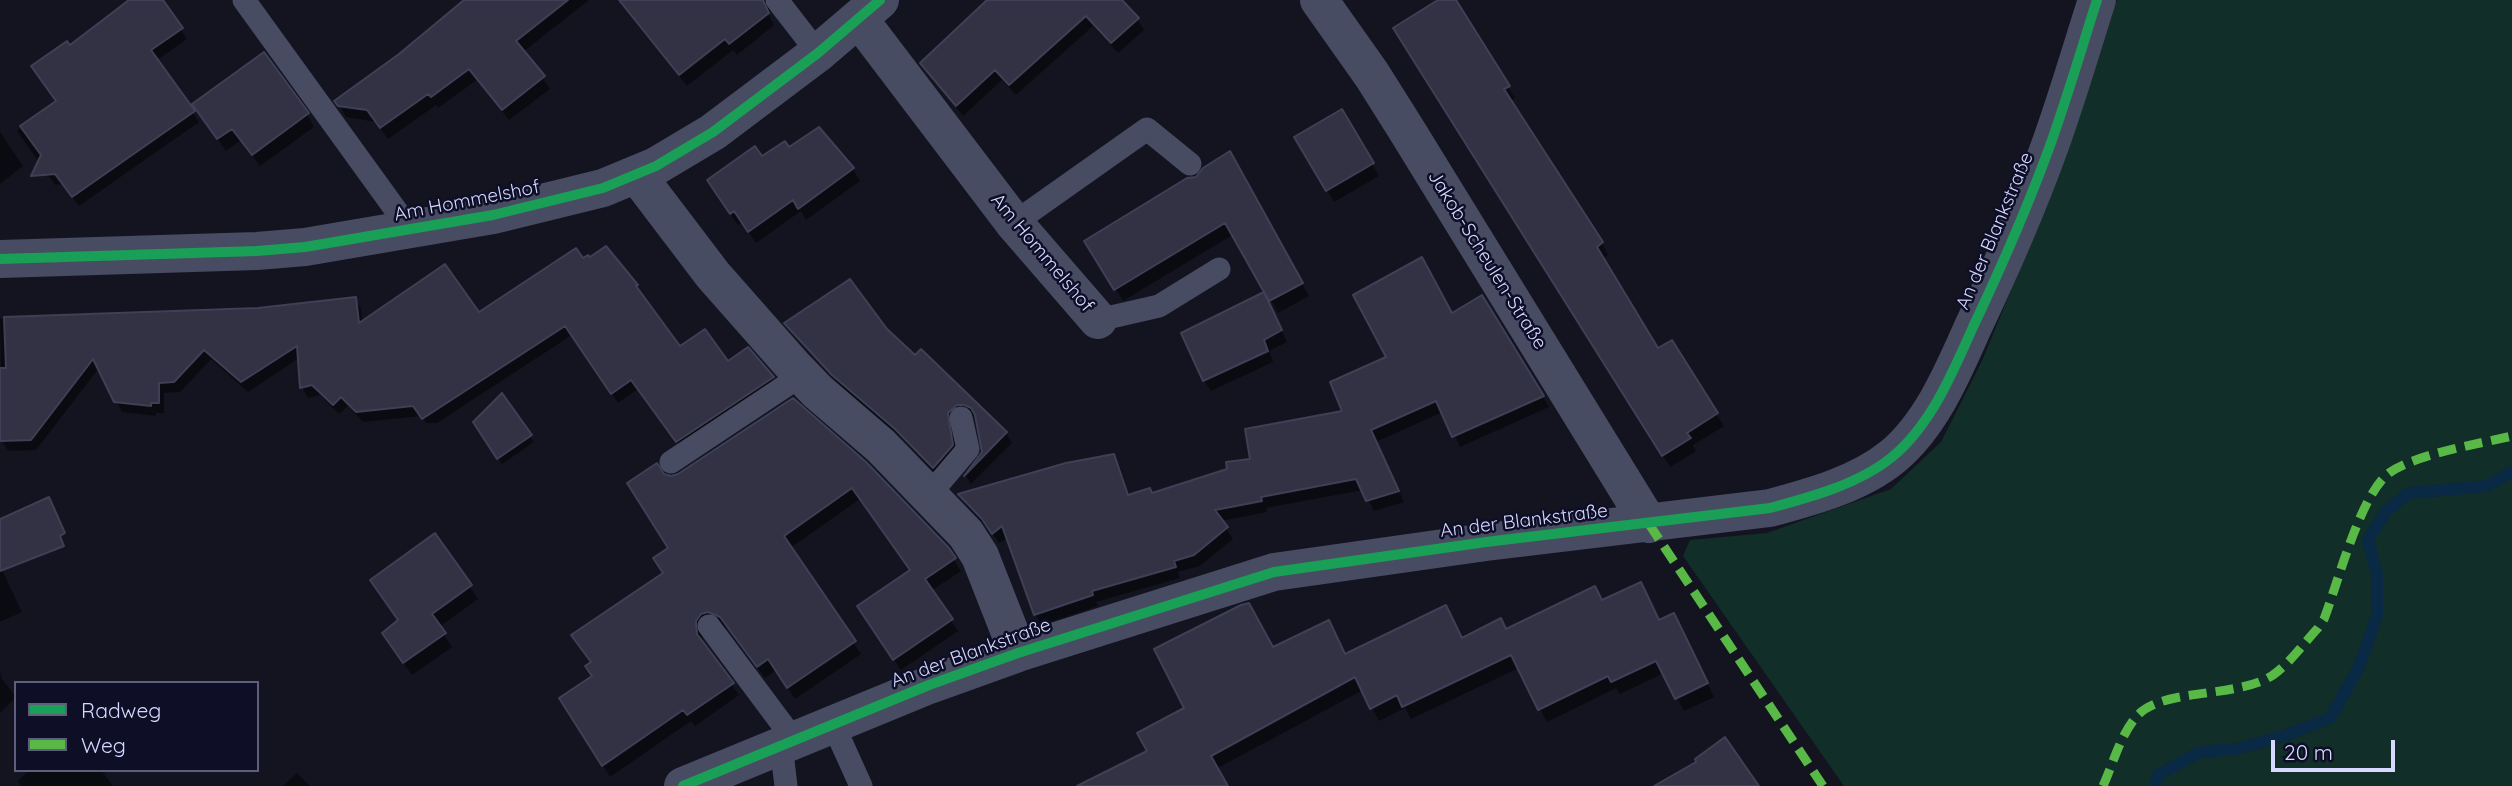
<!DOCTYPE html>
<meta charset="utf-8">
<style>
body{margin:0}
#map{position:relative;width:2512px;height:786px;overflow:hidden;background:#141421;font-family:Quicksand,sans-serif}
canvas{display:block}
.legend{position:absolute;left:14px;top:681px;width:245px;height:91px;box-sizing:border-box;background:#0e0f27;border:2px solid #5e5f7d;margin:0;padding:9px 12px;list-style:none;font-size:21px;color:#d5d8ff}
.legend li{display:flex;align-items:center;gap:14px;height:35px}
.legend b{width:35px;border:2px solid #5e5f7d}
.scale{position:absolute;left:2271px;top:740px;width:124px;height:32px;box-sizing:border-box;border:4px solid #d5d8ff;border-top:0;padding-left:9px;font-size:21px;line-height:24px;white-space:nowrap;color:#d5d8ff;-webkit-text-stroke:5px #0e0f27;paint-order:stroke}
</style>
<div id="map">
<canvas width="2512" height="786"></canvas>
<ul class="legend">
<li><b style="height:9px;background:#1a9f57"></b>Radweg</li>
<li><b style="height:9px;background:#58b947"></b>Weg</li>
</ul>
<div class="scale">20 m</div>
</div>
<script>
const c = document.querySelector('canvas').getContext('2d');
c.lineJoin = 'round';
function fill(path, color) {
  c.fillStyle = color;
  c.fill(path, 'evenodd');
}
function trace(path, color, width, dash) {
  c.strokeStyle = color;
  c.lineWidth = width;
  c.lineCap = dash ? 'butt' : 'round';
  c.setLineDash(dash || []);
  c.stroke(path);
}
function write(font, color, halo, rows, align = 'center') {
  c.font = font + ' Quicksand,sans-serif';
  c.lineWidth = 5;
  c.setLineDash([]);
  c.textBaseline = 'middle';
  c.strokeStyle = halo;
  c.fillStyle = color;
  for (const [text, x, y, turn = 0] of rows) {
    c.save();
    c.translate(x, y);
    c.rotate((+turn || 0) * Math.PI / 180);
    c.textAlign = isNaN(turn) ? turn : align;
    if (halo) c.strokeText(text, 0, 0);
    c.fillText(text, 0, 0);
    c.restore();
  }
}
fill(new Path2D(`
 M2117,0H2512V786H1844L1683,556L1690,540L1767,533L1891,489L1941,442L1982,361L2066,157Z`), '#112e29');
fill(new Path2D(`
 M132,0H161L187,39L157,60L199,122L79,206L62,184L55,185L17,131L57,102L70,47Z
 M467,0H589L523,52L550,89L509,120L477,80L438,108L436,105L388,139L376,122L346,117L337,101L400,55Z
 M639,0H778L774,1L769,15L774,25L737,55L733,50L687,86L635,21L628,9Z
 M990,0H1119L1137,19L1144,30L1118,53L1093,26L1016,95L1002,80L963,116L922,63Z
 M1441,0H1454L1508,87L1515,98L1510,101L1602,243L1608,255L1602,259L1657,351L1671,342L1724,426L1693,445L1696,451L1670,467L1402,40Z
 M1342,112L1379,176L1334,202L1297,138Z
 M307,114L314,127L260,166L241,140L226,151L201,117Z
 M818,129L853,169L860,181L806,220L801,211L756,243L742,222L738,225L716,193Z
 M0,132L23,166L0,184Z
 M1230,153L1309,296L1278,313L1234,234L1123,301L1087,241L1196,178Z
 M606,248L637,286L680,349L772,378L778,388L683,451L638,389L618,403L572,335L437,423H426L421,416L363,422L348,406L339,414L320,395L308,398L302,387L299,358L248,392L211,359L180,392L164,393V413H156V416L122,412L99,368L36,450L8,451L2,441L0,319L258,310L355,299L361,309L362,323L478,315L583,261L590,259Z
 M1482,297L1549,407L1460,447L1443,412L1376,442L1404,502L1374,511L1363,490L1266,508L1267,512L1221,521L1233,539L1200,566L1178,572L1180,578L1096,602L1098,606L1041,625L1035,614L1008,538L999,543L990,530L967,506L961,495L1114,456L1120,467L1129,496L1152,495L1252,460L1345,412L1389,358Z
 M1270,306L1287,342L1269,351L1273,362L1211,391L1204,380Z
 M787,323L886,330L915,357L921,352L1006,433L1012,443L971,484L966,476L981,458L983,446L975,416L963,414L952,425L957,456L939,477L903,439L840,385L792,333Z
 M793,400L947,549L961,571L931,591L958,631L901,670L866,619L911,571L860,499L790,548L861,654L795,699L776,670L765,678L728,629L716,623L702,634L703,644L739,695L695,726L691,721L610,777L568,710L593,677L592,663L665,574L670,549L663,476L671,478L679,476Z
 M479,429L530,436L534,442L502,464Z
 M434,536L478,599L439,627L452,647L412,675L392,647Z
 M0,566L22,612L0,622Z
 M1603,602L1681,629L1714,697L1684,711L1664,673L1620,694L1616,688L1547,722L1519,668L1411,719L1405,708L1379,721L1363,690L1216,769L1226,786H1105L1149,751L1187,708L1272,649L1345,656L1462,639L1507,631Z
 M0,671L2,679L16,697L0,713Z
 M29,770H101L113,786H21L18,781Z
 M297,773L310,786H283Z`), '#0007');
trace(new Path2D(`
 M2155,786L2158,775L2200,752L2236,749L2284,736L2330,718L2359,667L2377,615V574L2368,540L2386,511L2409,493L2486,486L2512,472`), '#092944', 12);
const building = new Path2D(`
 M129,0H163L183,28L151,50L195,111L72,197L55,174L31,176L41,155L20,126L56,101L31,66L67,41L70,45Z
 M464,0H568L516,41L545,76L502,110L469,69L431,97L428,94L380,128L367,110L338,106L334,101L399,54Z
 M619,0H763L769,13L729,44L725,39L679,75Z
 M987,0H1122L1139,18L1111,43L1086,16L1009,85L995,70L956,106L920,63Z
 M1438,0H1456L1510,86L1504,89L1603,242L1597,247L1658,348L1672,340L1718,413L1687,433L1691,438L1662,456L1393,28Z
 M264,52L309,113L252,155L232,129L217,139L192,104Z
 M1342,109L1374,163L1326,191L1294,137Z
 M819,127L854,168L798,209L793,200L748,232L734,211L730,214L707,180L755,146L762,156L785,141L789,147Z
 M1230,151L1303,283L1269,301L1225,223L1114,290L1084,241L1187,178L1196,177L1203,168Z
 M606,246L638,285L636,286L680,346L705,329L728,361L748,347L774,377L676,442L631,380L611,394L565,326L422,419L413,406L356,412L341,397L333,405L312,385L300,388L297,346L241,382L204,350L174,382L159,383V403H151V406L114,402L93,359L31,440L0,441V368H6L4,317L258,308L356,297L359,323L445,264L479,312L576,248L583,258L588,255L590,257Z
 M1422,257L1452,313L1482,295L1544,396L1452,437L1436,401L1371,430L1399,491L1366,501L1356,479L1261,497L1262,501L1215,510L1228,527L1194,555L1174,561L1176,567L1092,591L1093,595L1034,615L1002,526L992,534L982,519L958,494L1066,463L1114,454L1128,495L1150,488L1152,493L1227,469L1226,462L1250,459L1245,429L1342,411L1330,382L1386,357L1353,295Z
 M850,279L887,329L915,355L921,349L1007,432L964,476L982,452L975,415L971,408L964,405H957L948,413L953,445L933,468L895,429L832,375L784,323Z
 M1264,292L1282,330L1264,340L1268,351L1203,381L1181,333Z
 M502,393L532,435L497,459L473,422Z
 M793,398L866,462L949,548L956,558L925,579L953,619L893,660L857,606L910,570L852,488L784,536L856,641L787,688L768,659L757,667L720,617L708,612L701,614L696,621L697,634L734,683L687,715L683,710L602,766L559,698L592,676L585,666L591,662L571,635L663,573L653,558L668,548L627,483L657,463L664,474L671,476L678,474Z
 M49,497L65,533L60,536L64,546L0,571V519Z
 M435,533L472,585L432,614L446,633L403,663L382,633L398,620L370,580Z
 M1641,582L1659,620L1674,613L1708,683L1675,699L1656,661L1611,682L1608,676L1538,710L1511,655L1402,707L1397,695L1370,709L1355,677L1211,756L1228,786H1077L1147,751L1137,733L1184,708L1154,649L1241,605L1249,603L1273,647L1329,620L1345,654L1446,605L1462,638L1501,618L1506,629L1595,586L1602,600Z
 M1725,737L1759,786H1654L1696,762L1695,759Z`);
fill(building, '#323244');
trace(building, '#3f3f56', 2);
trace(new Path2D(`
 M244,0L411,231
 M777,0L818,53
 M1014,223L1147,129L1190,164
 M1098,320L1159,306L1219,269
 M671,462L802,375
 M929,495L968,449L961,418
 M709,626L794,740
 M833,724L861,786
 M781,745L786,786`), '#484c62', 23);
trace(new Path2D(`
 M1319,0L1372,75L1406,129L1649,524
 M859,19L1014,223L1098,320
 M637,175L713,275L795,368L817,391L881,446L966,534L980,556L1018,653
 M0,259L257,251L305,247L493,215L603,188L656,166L713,132L818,53L880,0
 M683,786L929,685L1018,653L1274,572L1486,542L1770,508C1811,497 1859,484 1892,457C1931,425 1953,372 1973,327C2000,270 2026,211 2048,151C2066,102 2081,50 2097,0`), '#484c62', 38);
trace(new Path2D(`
 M1649,524L1823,786
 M2103,786C2113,764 2120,736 2136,717C2161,687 2237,699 2273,675C2290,663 2304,643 2318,628L2324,619C2338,583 2360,495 2389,473C2416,454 2478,444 2512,436`), '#58b947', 9, [18, 9]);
trace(new Path2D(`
 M0,259L257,251L305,247L493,215L603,188L656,166L713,132L818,53L880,0
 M683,786L929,685L1018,653L1274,572L1486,542L1770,508C1811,497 1859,484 1892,457C1931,425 1953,372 1973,327C2000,270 2026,211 2048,151C2066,102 2081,50 2097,0`), '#1a9f57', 10);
write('19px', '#d5d8ff', '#0e0f27', [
 ["Am Hommelshof",467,201,-11],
 ["An der Blankstraße",1995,231,-67],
 ["Am Hommelshof",1042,253,50],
 ["Jakob-Scheulen-Straße",1487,260,58],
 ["An der Blankstraße",1524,521,-7],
 ["An der Blankstraße",971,653,-20]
]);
</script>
